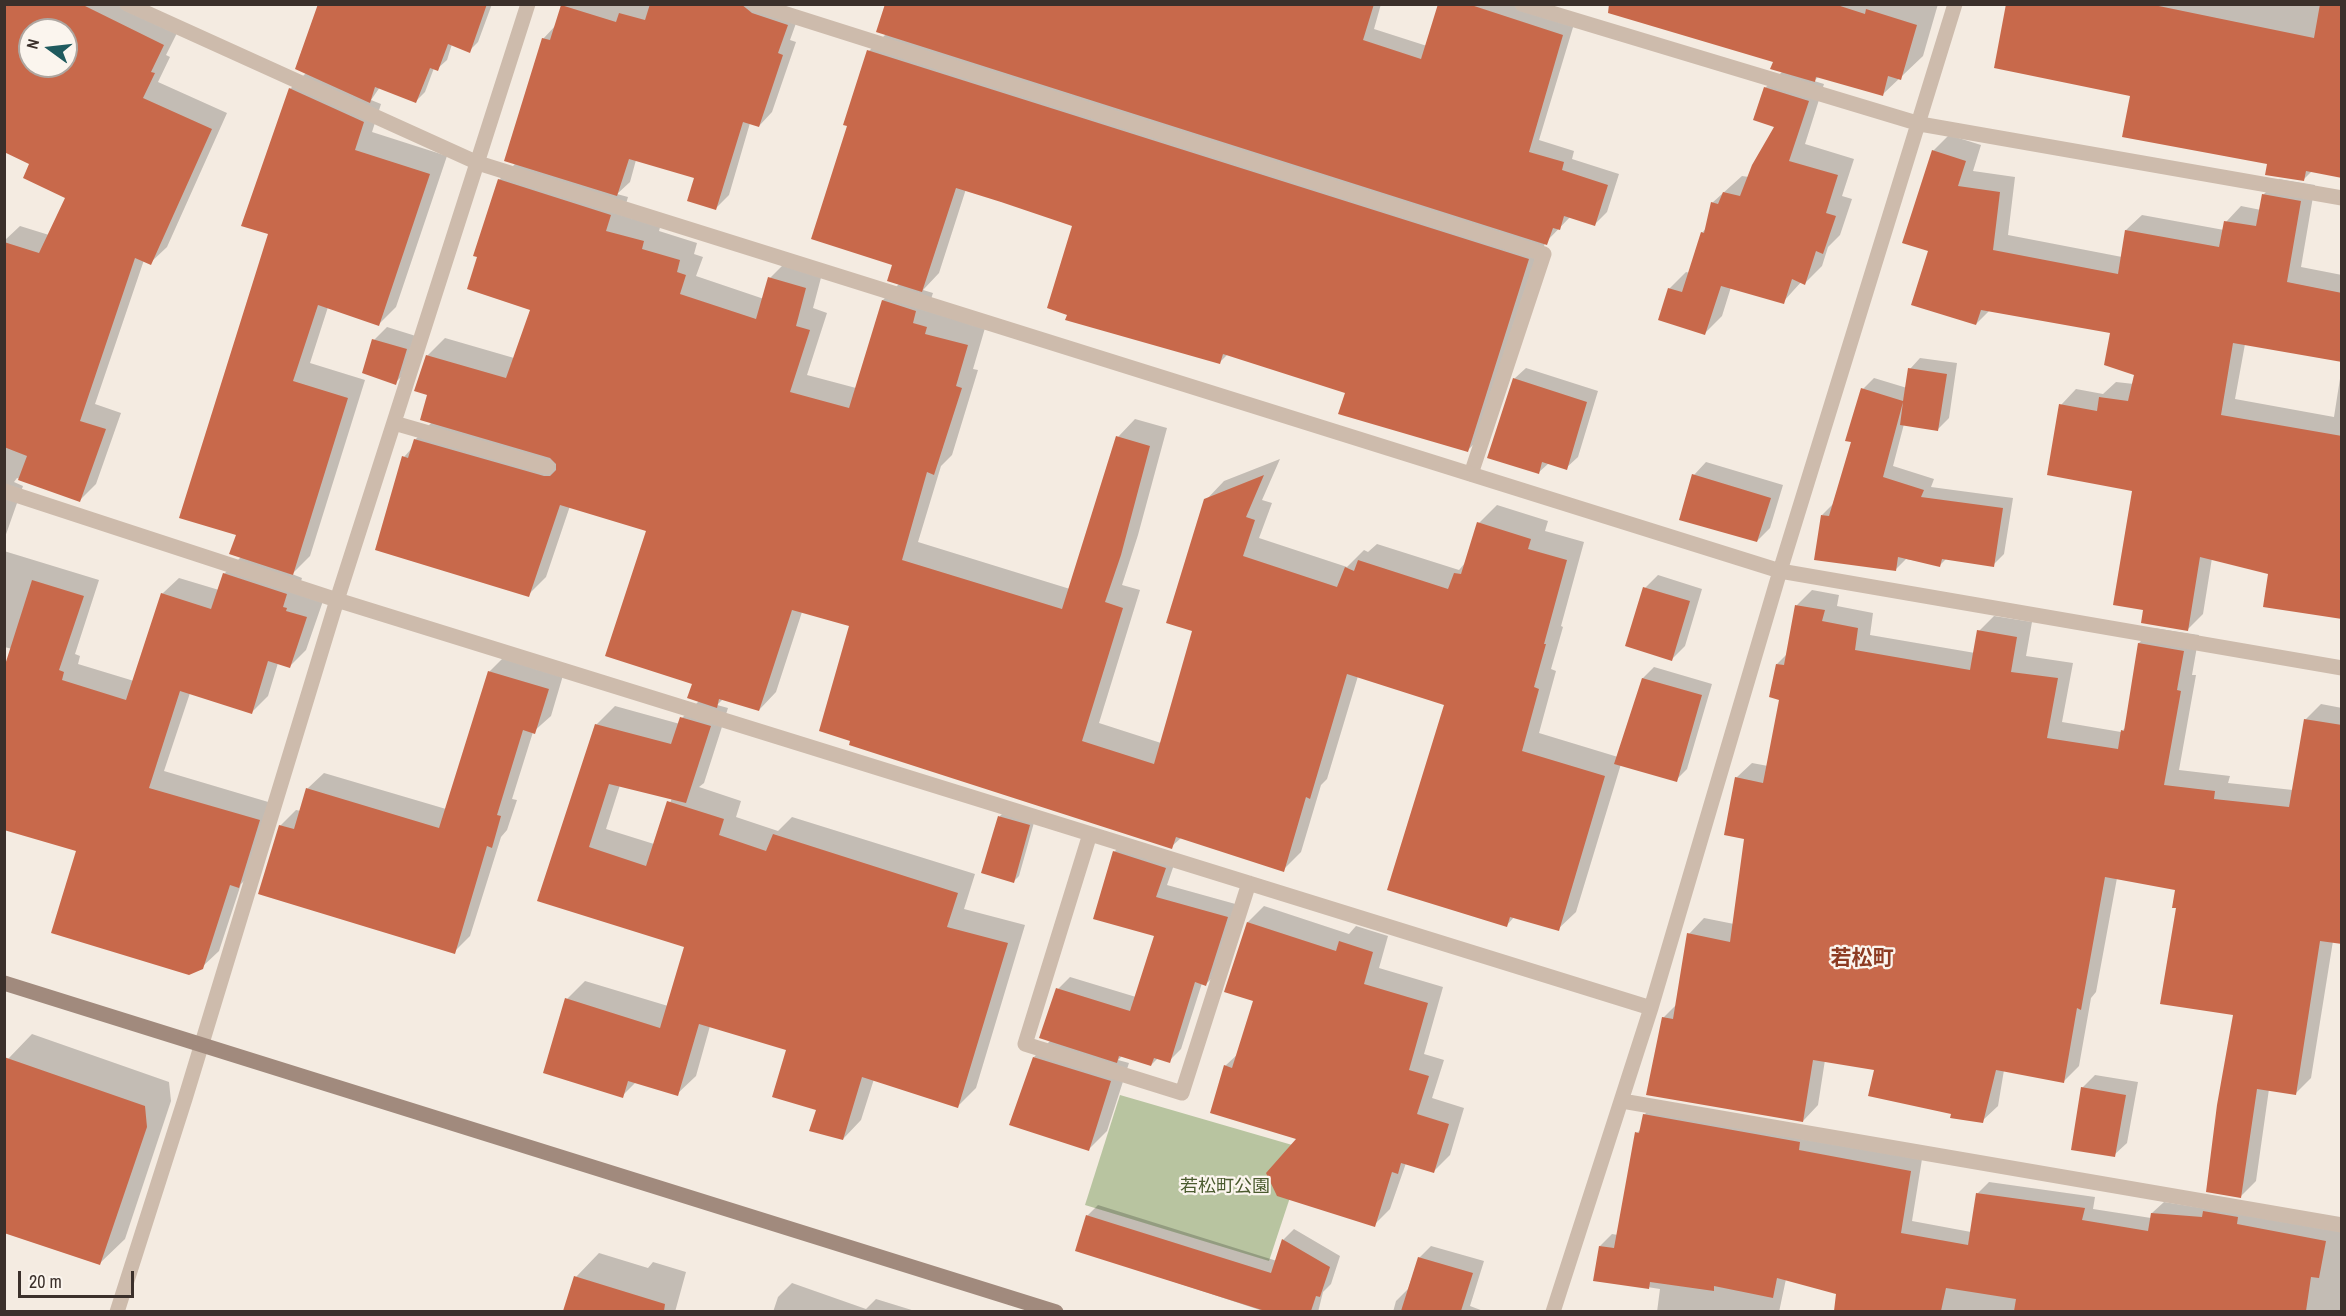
<!DOCTYPE html>
<meta charset="utf-8">
<style>
body{margin:0}
#map{position:relative;width:2346px;height:1316px;overflow:hidden;background:#f4ebe1;font-family:"Archivo Narrow",sans-serif}
canvas{display:block}
.frame{position:absolute;inset:0;border:6px solid #3b302b;pointer-events:none}
.north{position:absolute;left:18px;top:18px;width:60px;height:60px;box-sizing:border-box;background:#fbf5ee;border:2px solid #aea6a0;border-radius:50%;rotate:285deg;font-size:16px;font-weight:700;line-height:24px;text-align:center;color:#3b302b}
.north::after{content:'';display:block;margin:auto;width:21px;height:27px;background:#1f5a5e;clip-path:polygon(50% 0,100% 100%,50% 72%,0 100%)}
.scale{position:absolute;left:18px;top:1271px;width:116px;height:27px;box-sizing:border-box;border:3px solid #3b302b;border-top:0;padding-left:8px;font-size:18px;line-height:21px;white-space:nowrap;color:#3b302b;-webkit-text-stroke:4px #fbf5ee;paint-order:stroke}
</style>
<div id="map">
<canvas width="2346" height="1316"></canvas>
<div class="frame"></div>
<div class="north">N</div>
<div class="scale">20 m</div>
</div>
<script>
const c = document.querySelector('canvas').getContext('2d');
c.lineJoin = 'round';
function fill(path, color) {
  c.fillStyle = color;
  c.fill(path, 'evenodd');
}
function trace(path, color, width, dash) {
  c.strokeStyle = color;
  c.lineWidth = width;
  c.lineCap = dash ? 'butt' : 'round';
  c.setLineDash(dash || []);
  c.stroke(path);
}
function write(font, color, halo, rows, align = 'center') {
  c.font = font + ' "Archivo Narrow","Noto Sans JP",sans-serif';
  c.lineWidth = 4.5;
  c.setLineDash([]);
  c.textBaseline = 'middle';
  c.strokeStyle = halo;
  c.fillStyle = color;
  for (const [text, x, y, turn = 0] of rows) {
    c.save();
    c.translate(x, y);
    c.rotate((+turn || 0) * Math.PI / 180);
    c.textAlign = isNaN(turn) ? turn : align;
    if (halo) c.strokeText(text, 0, 0);
    c.fillText(text, 0, 0);
    c.restore();
  }
}
fill(new Path2D(`
 M1120,1095L1306,1149L1269,1261L1085,1205Z`), '#b8c4a0');
fill(new Path2D(`
 M4,4H130L179,29L166,55L170,57L158,82L227,113L167,247L150,263L144,260L95,404L121,413L96,484L79,501L17,478L14,482L23,486L4,540V241L20,226L49,235L67,198L63,66H66V30H30V49Z
 M319,4H492L478,42L469,51L452,44L447,60L437,69L434,68L425,92L416,101L380,87L371,100L381,104L372,132L447,156L396,307L379,324L328,307L310,363L365,380L310,556L292,574L302,578L298,591L323,601L306,650L290,666L278,663L268,696L252,712L190,693L164,771L275,804L255,870L241,884L219,951L202,967L78,850L13,649L4,647V551L99,580L75,654L80,656L78,664L134,681L162,594L179,578L219,590L224,574L241,557L237,534L270,233L290,89L306,73Z
 M778,4L800,12L790,40L796,42L772,112L759,126L750,123L729,195L716,208L696,177L636,160L630,182L617,194L628,197L623,214L661,224L659,231L697,243L694,254L703,257L696,276L764,299L770,278L788,260L823,270L813,308L827,313L807,375L856,388L883,300L900,283L849,125L869,51L886,34V4H1381L1374,29L1427,46L1440,4H1511L1574,24L1539,140L1574,151L1572,159L1619,174L1607,212L1595,224L1571,216L1545,243L1484,434L1467,451L1346,392L1228,354L1220,362L1074,225L966,189L939,273L923,290L933,293L929,305L985,328L973,369L978,370L952,455L941,466L918,542L1070,589L1118,437L1135,419L1167,428L1138,535L1122,585L1140,590L1099,723L1161,743L1194,630L1206,500L1224,481L1280,459L1262,500L1272,503L1259,538L1347,567L1364,550L1368,552L1377,544L1459,570L1466,562L1479,523L1497,505L1548,521L1545,531L1584,542L1561,626L1563,627L1551,669L1556,671L1539,733L1618,757L1643,678L1654,667L1712,684L1687,769L1676,780L1621,764L1576,912L1558,929L1515,916L1507,925L1446,704L1358,676L1327,779L1321,785L1301,852L1283,870L1182,837L1171,847L851,625L802,612L776,692L759,710L723,699L717,705L728,708L704,783L699,787L741,801L736,817L778,831L792,817L975,874L964,909L1025,925L976,1088L957,1107L874,1079L861,1120L843,1139L818,1109L788,1049L710,1026L696,1076L677,1094L636,1082L622,1096L567,999L585,981L668,1006L686,946L539,900L596,725L615,706L680,724L682,718L699,701L647,530L570,506L546,577L528,595L404,457L412,448L415,440L432,422L427,356L445,338L514,358L531,309L499,180L516,163L543,39L556,25L563,5ZM620,785L672,798L654,844L606,829Z
 M1661,4H1938L1923,56L1883,94L1819,76L1814,81L1824,84L1805,144L1854,159L1842,196L1852,199L1840,235L1828,247L1822,266L1805,283L1802,281L1783,302L1731,287L1722,316L1705,333L1669,289L1686,272L1690,273L1702,233L1707,227L1712,203L1742,176L1749,177L1776,126L1765,88L1783,71L1774,61Z
 M2007,4H2342L2312,171L2303,180L2132,94Z
 M1949,135L1981,145L1973,171L2015,177L2008,235L2122,257L2126,230L2142,215L2224,230L2226,222L2241,206L2261,210L2263,195L2279,179L2315,185L2301,267L2342,275V360L2245,344L2235,399L2334,417L2342,366V617L2270,573L2212,558L2203,614L2187,630L2144,609L2133,489L2061,405L2076,389L2103,394L2116,382L2134,384L2136,373L2111,332L1990,310L1976,324L1930,250L1933,151Z
 M387,327L419,337L408,370L395,383L374,340Z
 M1920,358L1957,363L1949,418L1938,429L1904,424L1893,466L1934,479L1931,487L2013,498L2004,554L1993,565L1947,558L1940,565L1906,559L1895,570L1822,515L1833,504L1853,441L1863,389L1874,378L1907,388L1910,369Z
 M1526,368L1598,391L1578,457L1566,468L1549,463L1538,473L1514,379Z
 M1706,462L1783,485L1770,528L1757,541L1694,475Z
 M1658,575L1702,589L1685,646L1672,659L1645,588Z
 M1812,590L1839,595L1837,606L1873,613L1870,635L1975,653L1979,631L1994,616L2032,622L2026,656L2073,663L2062,722L2121,732L2126,727L2139,643L2154,628L2199,635L2192,675H2196L2179,770L2230,776L2228,783L2293,790L2305,720L2321,704L2342,708V943L2333,941L2311,1078L2295,1094L2269,1089L2256,1181L2241,1196L2234,1014L2178,907L2177,889L2117,878L2096,992L2091,998L2079,1066L2064,1081L2004,1070L1998,1106L1982,1121L1953,1113L1876,1069L1825,1060L1818,1105L1803,1121L1663,1018L1678,1003L1689,934L1704,918L1734,924L1746,838L1736,778L1752,763L1768,766L1781,699L1777,664L1788,653L1797,605Z
 M506,655L564,672L551,716L533,732L512,799L517,800L507,830L501,837L470,936L454,952L280,826L296,810L301,811L307,789L324,773L446,809L490,671Z
 M1006,810L1035,819L1019,876L1013,882L983,872L1000,816Z
 M1126,840L1177,856L1167,885L1239,905L1218,972L1206,984L1202,983L1181,1049L1169,1061L1158,1058L1151,1065L1122,1056L1118,1060L1129,1063L1107,1131L1089,1149L1034,1057L1051,1040L1058,989L1070,977L1136,997L1156,935L1114,852Z
 M1264,906L1349,934L1356,926L1388,936L1379,968L1443,987L1424,1054L1444,1060L1432,1098L1464,1108L1450,1155L1434,1171L1406,1163L1390,1209L1374,1225L1299,1138L1225,1066L1239,1053L1254,1000L1248,922Z
 M32,1034L169,1082L171,1101L125,1239L100,1263L8,1059Z
 M2095,1075L2138,1082L2127,1143L2114,1155L2082,1088Z
 M1656,1103L1922,1159L1912,1221L1971,1232L1977,1194L1989,1182L2095,1197L2093,1209L2151,1218L2152,1213L2164,1202L2342,1230V1312H1835L1838,1293L1786,1279L1779,1312H1657L1660,1289L1595,1279L1600,1246L1612,1234L1618,1235L1637,1133L1642,1128L1644,1115Z
 M1098,1205L1277,1261L1283,1240L1294,1229L1340,1256L1331,1284L1323,1292L1318,1312H1266L1077,1250L1087,1216Z
 M1431,1246L1484,1261L1470,1306L1486,1312H1393L1396,1301L1408,1289L1419,1258Z
 M599,1253L648,1268L653,1262L686,1272L675,1312H564L576,1277Z
 M792,1283L866,1309L876,1299L915,1311L773,1312L778,1297Z`), '#0003');
fill(new Path2D(`
 M4,4H81L164,45L151,72L155,73L143,98L212,129L151,265L135,258L80,421L106,429L80,502L18,480L27,456L4,447V242L39,253L65,198L23,178L29,164L4,152ZM30,30H66V66H30Z
 M318,4H487L470,53L448,44L438,71L430,68L416,103L375,87L370,103L295,69Z
 M650,4H741L752,13L788,25L778,53L783,55L759,127L743,122L716,210L687,201L694,178L629,159L617,196L504,161L542,38L550,40L561,5L616,22L619,13L645,20Z
 M885,4H1374L1363,40L1421,59L1438,4H1468L1563,35L1529,152L1564,162L1562,170L1608,185L1595,226L1564,216L1560,230L1553,228L1547,245L876,32Z
 M1609,4H1834L1865,14L1866,9L1917,25L1901,80L1888,76L1883,96L1816,77L1815,82L1770,69L1773,62L1608,13Z
 M2006,4H2149L2314,38L2320,4H2342V178L2306,171L2304,181L2265,175L2267,164L2122,137L2130,96L1994,68Z
 M867,50L1529,259L1468,452L1338,414L1345,393L1223,354L1220,364L1065,320L1067,315L1047,308L1072,226L1001,202L956,188L922,292L887,281L892,265L811,239L847,126L843,125Z
 M1764,87L1809,101L1789,161L1838,175L1826,213L1836,216L1823,254L1816,251L1805,285L1792,279L1784,304L1721,286L1705,335L1658,320L1668,288L1682,292L1701,232L1704,233L1711,202L1718,204L1723,192L1740,196L1752,165L1774,127L1753,120Z
 M289,88L364,122L355,150L430,174L379,326L318,305L293,381L348,398L293,575L229,554L236,535L179,518L268,234L241,226Z
 M1932,150L1966,161L1958,186L2000,192L1993,250L2118,274L2125,230L2219,247L2224,221L2256,226L2262,194L2301,201L2287,282L2342,293V362L2233,343L2221,415L2342,436V619L2263,607L2268,574L2200,557L2188,631L2141,623L2143,610L2113,605L2132,491L2047,475L2059,404L2097,411L2099,397L2128,401L2134,375L2104,365L2110,333L1981,310L1976,325L1911,305L1928,251L1902,243Z
 M498,179L611,215L606,231L644,241L642,249L680,260L677,272L686,275L680,294L756,319L768,277L806,288L796,326L810,330L790,392L849,408L882,300L916,311L913,323L927,327L925,334L968,345L956,386L962,388L934,475L927,472L902,560L1062,609L1116,436L1150,446L1121,555L1105,602L1123,608L1082,741L1154,764L1192,631L1166,623L1204,499L1264,475L1246,517L1255,520L1243,556L1337,587L1345,567L1354,571L1358,560L1448,589L1454,573L1461,574L1477,522L1531,539L1528,549L1567,560L1544,644H1546L1534,687L1539,689L1522,751L1605,776L1559,931L1510,917L1507,927L1387,890L1444,705L1347,674L1310,799L1306,797L1284,872L1176,837L1172,849L849,745L850,741L819,731L849,626L792,610L759,711L719,699L717,708L687,698L692,684L605,656L646,531L560,505L529,597L375,550L402,456L408,458L414,439L544,476H550L556,470V464L550,458L420,420L427,395L414,391L426,355L506,378L530,310L467,289L477,257L473,256Z
 M372,339L407,349L396,385L362,373Z
 M1908,368L1947,374L1938,431L1900,425L1903,402L1883,477L1924,490L1921,497L2003,508L1994,567L1942,559L1940,567L1898,557L1896,571L1814,560L1821,515L1829,516L1851,442L1845,441L1861,388L1903,401Z
 M1513,378L1587,402L1567,470L1542,462L1539,474L1487,458Z
 M1692,474L1771,498L1757,542L1679,520Z
 M223,573L287,594L283,607L287,608L286,611L307,617L290,668L268,661L252,714L180,691L149,788L260,820L239,888L230,885L203,969L189,975L51,933L76,851L4,830V668L32,580L84,596L59,670L64,672L62,680L126,700L161,593L211,609Z
 M1643,587L1690,601L1672,661L1625,646Z
 M1795,605L1825,610L1822,621L1858,628L1855,650L1970,670L1977,630L2017,637L2011,672L2058,678L2047,738L2118,749L2121,730L2124,731L2138,643L2184,651L2177,690L2181,691L2164,785L2215,791L2214,799L2289,807L2304,719L2342,725V944L2320,941L2296,1095L2257,1089L2241,1198L2206,1192L2217,1105L2233,1015L2160,1004L2176,908H2172L2175,890L2105,877L2081,1010L2077,1008L2064,1083L1996,1070L1983,1123L1950,1118L1951,1114L1868,1096L1874,1070L1813,1060L1803,1122L1646,1095L1662,1017L1673,1019L1687,933L1730,942L1744,839L1724,835L1735,777L1763,783L1779,700L1769,697L1776,664L1784,665Z
 M488,671L549,689L535,734L523,730L497,815L501,816L492,848L487,846L455,954L258,894L279,825L294,829L306,788L439,828Z
 M1642,678L1702,695L1677,782L1614,764Z
 M680,717L711,726L686,803L609,784L589,847L646,866L667,801L724,819L719,835L766,851L773,834L958,893L947,927L1008,943L958,1108L862,1077L843,1140L809,1131L816,1110L772,1097L786,1050L699,1024L678,1096L628,1081L623,1098L543,1073L565,998L660,1028L684,947L537,901L595,724L671,744Z
 M998,816L1030,825L1014,883L981,873Z
 M1113,851L1166,868L1156,897L1228,917L1206,986L1195,982L1170,1063L1154,1058L1151,1066L1119,1056L1117,1063L1039,1038L1056,988L1130,1011L1154,936L1093,919Z
 M1247,922L1336,951L1339,941L1373,952L1364,984L1428,1003L1409,1070L1429,1076L1417,1114L1449,1124L1434,1173L1401,1163L1398,1174L1392,1172L1375,1227L1277,1196L1266,1173L1296,1139L1210,1113L1224,1065L1232,1068L1253,1001L1224,992Z
 M4,1057L145,1106L147,1127L100,1265L4,1233Z
 M1033,1057L1111,1081L1089,1151L1009,1125Z
 M2081,1087L2126,1095L2115,1157L2071,1150Z
 M1643,1114L1800,1142L1799,1150L1911,1171L1901,1233L1968,1245L1976,1193L2085,1208L2082,1220L2148,1231L2151,1213L2202,1217L2203,1211L2238,1217L2237,1224L2326,1241L2319,1278L2311,1277L2306,1311H2014L2016,1299L1946,1288L1941,1311H1834L1836,1294L1777,1278L1773,1298L1714,1286V1291L1650,1282L1649,1289L1593,1281L1599,1246L1614,1248L1635,1132L1639,1133Z
 M1086,1215L1271,1273L1282,1239L1330,1267L1320,1297L1316,1296L1311,1311H1265L1075,1251Z
 M1418,1257L1473,1273L1461,1311H1401Z
 M574,1276L665,1304L664,1311H563Z`), '#c8694b');
trace(new Path2D(`
 M755,4L1544,254L1471,474`), '#cdbbac', 15);
trace(new Path2D(`
 M127,4L478,163L1780,571L2342,668
 M1522,4L1920,124L2342,198
 M394,423L547,467
 M4,491L337,600L1651,1008
 M1090,834L1025,1044L1182,1093L1249,883
 M1622,1101L2342,1225
 M117,1312L185,1099L337,600L528,4
 M1553,1312L1651,1008L1780,571L1955,4`), '#cdbbac', 15);
trace(new Path2D(`
 M4,983L1056,1312`), '#a18a7d', 15);
write('18px', '#4a5a2e', '#fbf5ee', [
 ["若松町公園",1225,1187]
]);
write('bold 21px', '#8c3b22', '#fbf5ee', [
 ["若松町",1862,959]
]);
</script>
